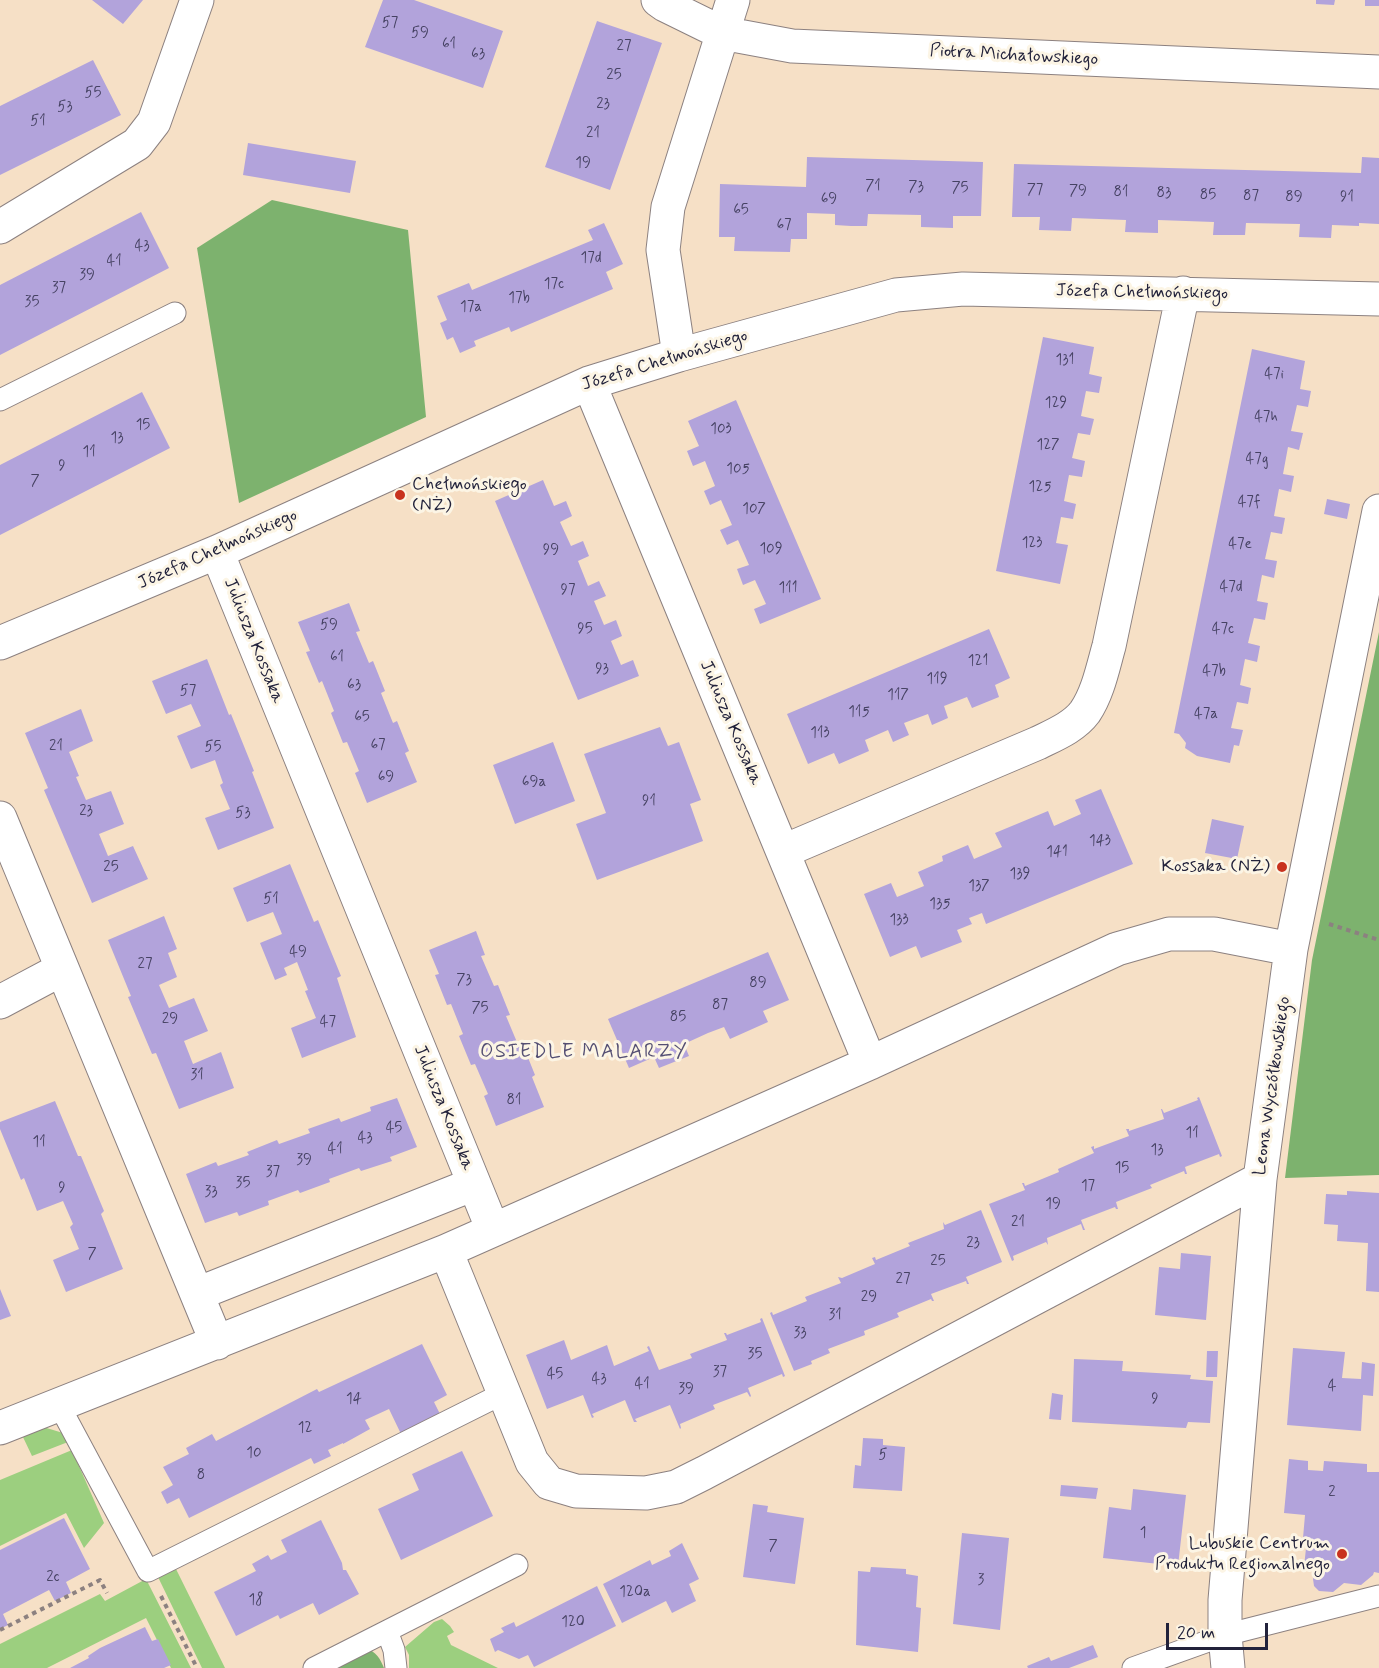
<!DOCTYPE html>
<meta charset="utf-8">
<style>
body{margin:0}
#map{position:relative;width:1379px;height:1668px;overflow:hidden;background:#f6e0c6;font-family:Mynerve,sans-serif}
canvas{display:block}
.scale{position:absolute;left:1166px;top:1623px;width:102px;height:27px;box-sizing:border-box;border:3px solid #22223b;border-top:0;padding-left:8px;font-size:18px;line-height:21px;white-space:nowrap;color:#22223b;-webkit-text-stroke:4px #fcf5e5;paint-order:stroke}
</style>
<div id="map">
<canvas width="1379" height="1668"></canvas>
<div class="scale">20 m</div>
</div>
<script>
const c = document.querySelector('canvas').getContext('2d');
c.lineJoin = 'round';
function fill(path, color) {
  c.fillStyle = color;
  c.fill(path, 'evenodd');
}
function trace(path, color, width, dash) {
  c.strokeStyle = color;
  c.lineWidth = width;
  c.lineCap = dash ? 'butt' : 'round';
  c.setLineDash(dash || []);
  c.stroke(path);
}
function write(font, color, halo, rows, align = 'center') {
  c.font = font + ' Mynerve,sans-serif';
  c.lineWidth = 6;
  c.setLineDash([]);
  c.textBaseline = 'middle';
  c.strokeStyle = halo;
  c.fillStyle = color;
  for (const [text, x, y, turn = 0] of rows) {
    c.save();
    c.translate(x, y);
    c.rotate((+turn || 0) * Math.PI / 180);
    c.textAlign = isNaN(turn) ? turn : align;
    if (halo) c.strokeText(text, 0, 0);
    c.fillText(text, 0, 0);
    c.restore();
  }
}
fill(new Path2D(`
 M40,1426L63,1433L68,1442L32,1456L22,1435Z
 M72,1450L104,1523L84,1548L66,1513L0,1546V1480Z
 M176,1569L225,1668H202L158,1577Z
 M146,1579L191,1668H171L146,1618L47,1668H0V1644L100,1594L105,1601Z
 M442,1619L450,1626L454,1632L447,1636L451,1645L498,1668H409V1655L405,1647L434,1622Z`), '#9ccf7f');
fill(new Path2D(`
 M272,200L408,230L426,417L239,503L197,248Z
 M1379,632V1175L1285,1178L1312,960Z
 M366,1648C376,1652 380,1658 384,1668H336Z`), '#7db26e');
fill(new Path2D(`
 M92,0H143L123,24Z
 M383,0H414L503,31L483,88L365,47Z
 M1316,0H1335L1334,5L1316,4Z
 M1365,0H1379V6H1365Z
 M597,21L662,43L610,190L545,167Z
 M93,60L121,115L0,175V106Z
 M248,143L356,161L350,193L243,175Z
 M807,157L983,162L981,216H953V228L921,227V215L868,214L867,226H851L835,225V214L807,213V239H791L790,252L734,251L735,237H719L720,184L806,187Z
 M1362,157L1379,158V224L1359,223V226L1332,225L1331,238L1299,237L1300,224L1246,223L1245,235H1213L1214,222L1158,220V233L1125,232L1126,220L1072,218L1071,231L1039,230L1040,217H1012L1014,164L1361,173Z
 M141,212L169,268L0,355V285Z
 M604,223L623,264L606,272L613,289L511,332L509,327L474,341L476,346L460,353L453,337L447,340L440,323L447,320L437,296L469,283L472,290L593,240L588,230Z
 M1043,337L1094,347L1089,374L1102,377L1099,393L1086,391L1081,416L1094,419L1090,435L1078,433L1072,458L1085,461L1082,477L1069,475L1064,501L1076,504L1073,519L1061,517L1056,543L1068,545L1060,584L996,571Z
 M1252,349L1305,361L1300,389L1311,391L1308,407L1297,405L1291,431L1303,433L1299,450L1288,447L1283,474L1294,476L1291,492L1279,489L1274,516L1285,518L1282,534L1271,532L1265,559L1277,561L1274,578L1262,575L1257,601L1268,603L1265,620L1254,618L1248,643L1260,646L1257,662L1245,659L1240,685L1251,688L1248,704L1237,702L1231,728L1243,730L1239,746L1234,745L1230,763L1197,756L1185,748L1186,743L1179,734L1174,733Z
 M142,392L170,448L0,535V465Z
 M736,400L821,599L760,624L754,609L766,604L755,580L743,585L737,569L749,565L738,540L727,545L720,530L732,525L721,500L710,505L704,491L715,486L705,461L693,466L687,451L699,446L688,421Z
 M543,480L554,506L566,501L572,516L560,522L571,546L583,541L589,556L578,561L588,586L599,581L606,596L594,601L604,625L616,620L622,636L611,641L621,665L633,660L639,676L578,700L495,501Z
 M1327,499L1350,504L1347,519L1324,514Z
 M349,603L360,631L356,632L369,663L373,661L385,691L381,693L393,723L397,721L409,751L405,753L417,782L367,803L355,773L359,771L347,742L343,743L331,713L334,711L322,681L319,683L306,652L310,651L298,622Z
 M989,629L1010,678L995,685L999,697L972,708L967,697L944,706L948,718L932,725L928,714L904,723L909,735L893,742L888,730L865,740L869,751L839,764L834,753L808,764L787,714Z
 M207,659L229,715L231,714L254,771L252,772L274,828L218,850L205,818L230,809L220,785L223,783L215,760L191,769L177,736L201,726L191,704L166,714L152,681Z
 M81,709L93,741L69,752L79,776L76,777L86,800L111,791L124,824L99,834L108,856L133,846L148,879L92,903L44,790L48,788L25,733Z
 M660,727L668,746L679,742L701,800L690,804L703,841L597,880L576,824L606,813L584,754Z
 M553,742L575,801L515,824L493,765Z
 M1101,789L1133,864L986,924L982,913L969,918L972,924L957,930L962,942L921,958L916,946L890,957L864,894L891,883L897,897L924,886L918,872L943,861L942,856L968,845L974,859L1002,847L995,833L1048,811L1054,826L1081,814L1075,800Z
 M1212,819L1244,826L1237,859L1205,853Z
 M290,864L314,922L318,920L341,976L337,978L356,1037L302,1058L291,1028L316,1018L305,991L308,990L297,962L284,968L287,975L275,980L260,943L282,934L273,912L247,922L233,888Z
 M164,916L177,949L168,953L177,977L159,985L169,1008L194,998L208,1031L184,1041L193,1064L221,1052L234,1088L179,1109L156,1053L152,1054L128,997L131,996L108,940Z
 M476,931L485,955L481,956L494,986L498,985L510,1015L506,1016L519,1047L523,1045L535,1075L532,1077L544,1107L496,1126L484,1096L488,1094L475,1064L471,1065L459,1036L463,1034L451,1004L447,1005L435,975L439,974L429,950Z
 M768,952L789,1000L763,1011L768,1022L730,1039L724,1027L708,1033L684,1044L689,1056L659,1068L654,1057L629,1068L608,1019Z
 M1199,1097L1222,1156L1220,1157L1219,1154L1185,1167L1187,1174H1185L1184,1171L1150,1185L1152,1188L1116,1202L1118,1209H1116L1115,1207L1081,1220L1085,1230H1083L1081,1224L1047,1238L1048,1245L1046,1242L1013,1256L1014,1260L1012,1261L989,1204L1025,1190L1022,1183H1024L1025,1186L1059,1172L1058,1169L1094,1153L1091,1147L1094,1146V1149L1129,1136L1126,1129H1129V1131L1164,1119L1161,1109H1162L1164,1113L1198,1100L1197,1098Z
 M397,1098L417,1147L390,1157L392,1161L361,1171L359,1168L329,1179L330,1182L300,1193L298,1190L268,1201L269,1205L239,1216L237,1212L205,1223L186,1174L216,1162L218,1166L249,1155L247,1152L277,1140L279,1144L310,1133L308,1129L339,1118L341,1122L371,1111L370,1107Z
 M55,1101L78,1156H81L104,1211L101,1214L123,1269L66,1292L53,1260L79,1249L70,1227L73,1224L63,1201L37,1211L24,1178L21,1180L0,1129V1122Z
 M1347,1191L1379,1193V1292L1366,1291L1368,1243L1337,1241L1338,1225L1324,1224L1326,1194L1347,1195Z
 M981,1210L1002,1262L966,1277L969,1284H967L966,1281L931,1294L934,1301H932L931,1299L897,1313L899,1317L864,1331L865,1335L828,1349L830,1353L811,1361L812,1364L794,1371L770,1313L772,1312L773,1315L807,1301L805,1297L841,1283L838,1277L842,1278L875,1264L872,1258L875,1257L876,1260L910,1246L908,1243L944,1229L943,1222L945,1225Z
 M1181,1253L1211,1256L1206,1320L1155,1315L1159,1267L1180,1269Z
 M0,1289L11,1316L0,1320Z
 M762,1318L785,1376L783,1377L782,1374L748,1388L751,1396L750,1397L747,1392L713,1405L715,1409L680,1424L681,1428L680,1429L670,1405L635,1419L637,1422H634L625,1400L592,1414L594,1417L592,1418L583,1395L547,1409L526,1355L564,1340L571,1360L607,1345L614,1366L649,1351L647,1347L649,1346L659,1370L692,1358L690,1354L727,1340L724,1333H726L727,1335L761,1322L760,1319Z
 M422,1344L447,1395L434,1402L440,1414L401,1434L389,1409L365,1420L370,1429L343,1444V1443L328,1450L331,1456L314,1464L311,1458L189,1518L179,1498L167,1504L161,1492L173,1485L163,1467L189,1454L186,1448L212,1434L216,1441L317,1389L319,1392Z
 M1293,1348L1345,1352L1342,1378L1361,1379L1362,1362L1375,1364L1373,1396L1363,1395L1361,1431L1287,1425Z
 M1207,1351H1218L1217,1377H1206Z
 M1074,1359L1123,1361L1122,1371L1191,1375L1190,1379L1213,1381L1210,1423L1188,1422L1186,1428L1072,1422Z
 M1052,1393L1063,1395L1061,1420L1049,1419Z
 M863,1438L883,1439V1445L905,1447L902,1491L853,1488L855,1465L861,1466Z
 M462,1451L493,1516L401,1560L378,1509L419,1490L412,1474Z
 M1289,1459L1308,1461V1470L1323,1471L1324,1461L1367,1464V1472H1379V1573L1374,1572L1373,1575L1361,1585L1344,1583L1333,1592L1319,1591L1314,1586L1313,1579L1315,1573L1321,1568L1304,1567L1307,1539L1303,1538L1305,1515L1284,1513Z
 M1061,1485L1098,1488L1096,1499L1060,1496Z
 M1133,1489L1186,1495L1178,1566L1103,1558L1109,1507L1131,1510Z
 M753,1504L768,1506L767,1512L804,1518L795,1584L743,1577Z
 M64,1518L90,1569L66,1582L71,1593L55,1601L49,1590L3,1614L8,1625L0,1629V1550Z
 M321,1520L342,1563L343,1570H346L359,1594L319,1615L313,1603L280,1619L278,1615L236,1636L214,1592L256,1571L252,1564L268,1555L271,1560L287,1552L281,1540Z
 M962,1533L1009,1538L1000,1630L953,1624Z
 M682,1543L699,1579L689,1584L696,1601L672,1613L666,1601L622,1623L603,1584L650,1560L652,1565L671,1556L669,1551Z
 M871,1567L906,1569V1574L918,1576L916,1607L921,1608L918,1652L856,1645L858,1571L870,1572Z
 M597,1586L616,1626L534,1667L528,1655L519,1659L498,1650L495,1652L490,1639L504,1632L501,1628L514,1622L516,1627Z
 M145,1627L152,1641L158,1639L171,1665L164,1668H70L89,1658L88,1656L100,1648Z
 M1093,1645L1098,1657L1069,1668H1028L1027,1666L1049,1657L1051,1661Z`), '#b2a3db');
const lane = new Path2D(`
 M0,400L175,313
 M59,1405L148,1571L504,1393
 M387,1631L394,1650L396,1668
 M314,1668L517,1565
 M1133,1668L1225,1635L1379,1596`);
const street = new Path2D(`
 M658,0L665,5L722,33L792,46L1379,72
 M0,227L137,144L154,122L197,0
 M679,355L663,250L668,207L733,0
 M589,383L870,1063
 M217,552L493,1230
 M0,643L217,552L589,383L679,355L896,295L963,289L1379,299
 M0,818L217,1343
 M784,851L1038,743C1054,735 1074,727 1085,712C1098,693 1103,667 1109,646L1183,293
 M0,1002L62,969
 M446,1251L532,1462L549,1483L576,1491L646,1493L676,1487L704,1473L1260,1179
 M197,1294L474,1184
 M0,1428L446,1251L870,1063L1117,949L1169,934H1214L1291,949
 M1228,1668L1225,1635V1600L1260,1179L1291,949L1379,511`);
trace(lane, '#8c8180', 23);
trace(street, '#8c8180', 35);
trace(new Path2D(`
 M1329,924L1379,940
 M161,1596L197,1668
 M0,1630L100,1580L107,1593`), '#8c8180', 4, [4.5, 4.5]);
trace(lane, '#fff', 21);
trace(street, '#fff', 33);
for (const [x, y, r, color] of [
 [400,495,6,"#c8321e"],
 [1282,867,6,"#c8321e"],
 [1342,1554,6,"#c8321e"]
]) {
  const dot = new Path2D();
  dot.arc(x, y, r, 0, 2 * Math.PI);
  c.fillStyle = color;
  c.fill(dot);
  trace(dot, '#fcf5e5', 2);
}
write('15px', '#464263', null, [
 ["57",390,24],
 ["59",420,34],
 ["61",449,45],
 ["27",624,47],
 ["63",478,55],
 ["25",614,76],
 ["55",93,94],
 ["23",603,105],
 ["53",65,108],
 ["51",38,122],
 ["21",593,134],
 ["19",583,164],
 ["71",873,187],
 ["73",916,188],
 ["75",960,189],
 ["77",1035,191],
 ["79",1078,192],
 ["81",1121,193],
 ["83",1164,194],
 ["85",1208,196],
 ["87",1251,197],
 ["89",1294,198],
 ["91",1347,198],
 ["69",829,200],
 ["65",741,211],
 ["67",784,226],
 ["43",142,247],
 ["17d",591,259],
 ["41",114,262],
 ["39",87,276],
 ["17c",554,285],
 ["37",59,289],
 ["17b",519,299],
 ["35",32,303],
 ["17a",471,308],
 ["131",1065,361],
 ["47i",1274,375],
 ["129",1056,404],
 ["47h",1266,418],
 ["15",143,426],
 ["103",721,430],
 ["13",117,439],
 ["127",1048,446],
 ["11",89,453],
 ["47g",1257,460],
 ["9",62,467],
 ["105",738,470],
 ["7",35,482],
 ["125",1040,488],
 ["47f",1249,503],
 ["107",754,510],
 ["123",1032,544],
 ["47e",1240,545],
 ["109",771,550],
 ["99",551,551],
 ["47d",1231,588],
 ["111",788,589],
 ["97",568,591],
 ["59",329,626],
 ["95",585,630],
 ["47c",1223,630],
 ["61",337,658],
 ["121",978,662],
 ["93",602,670],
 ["47b",1214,672],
 ["119",937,680],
 ["63",354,686],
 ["57",188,692],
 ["117",898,696],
 ["115",859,713],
 ["47a",1206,715],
 ["65",362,718],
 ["113",820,734],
 ["67",378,746],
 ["21",56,747],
 ["55",213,748],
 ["69",386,778],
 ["69a",534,783],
 ["91",649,802],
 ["23",86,812],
 ["53",243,814],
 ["143",1100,842],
 ["141",1057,853],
 ["25",111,868],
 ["139",1020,875],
 ["137",979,887],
 ["51",271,900],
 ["135",940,905],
 ["133",899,921],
 ["49",298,953],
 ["27",145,965],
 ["73",464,981],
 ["89",758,984],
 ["87",720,1006],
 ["75",480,1009],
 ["85",678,1018],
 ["29",170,1020],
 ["47",328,1023],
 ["31",197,1076],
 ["81",514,1101],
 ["45",394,1129],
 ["11",1192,1134],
 ["43",365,1139],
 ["11",39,1143],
 ["41",335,1150],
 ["13",1157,1151],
 ["39",304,1161],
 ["15",1122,1169],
 ["37",273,1173],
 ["35",243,1184],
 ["17",1088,1187],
 ["9",62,1189],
 ["33",211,1193],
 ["19",1053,1205],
 ["21",1018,1223],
 ["23",973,1244],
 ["7",92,1255],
 ["25",938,1262],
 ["27",903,1280],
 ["29",869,1298],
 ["31",835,1316],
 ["33",800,1334],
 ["35",755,1355],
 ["37",720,1373],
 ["45",555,1375],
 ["43",599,1380],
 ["41",642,1385],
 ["4",1332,1387],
 ["39",686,1390],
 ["14",354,1400],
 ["9",1155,1400],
 ["12",305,1429],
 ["10",254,1454],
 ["5",883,1456],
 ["8",201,1476],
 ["2",1332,1493],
 ["1",1143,1534],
 ["7",773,1547],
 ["2c",53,1578],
 ["3",981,1581],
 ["120a",635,1593],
 ["18",256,1601],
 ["120",573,1623]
]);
write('18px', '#22223b', '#fcf5e5', [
 ["Piotra Michałowskiego",1014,56,3],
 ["Józefa Chełmońskiego",1142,293,1],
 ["Józefa Chełmońskiego",665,361,-17],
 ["Józefa Chełmońskiego",218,550,-24],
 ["Juliusza Kossaka",253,641,68],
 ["Juliusza Kossaka",730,723,67],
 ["Leona Wyczółkowskiego",1273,1086,-82],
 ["Juliusza Kossaka",443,1108,68]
]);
write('18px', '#22223b', '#fcf5e5', [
 ["Chełmońskiego",412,485,"left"],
 ["(NŻ)",412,506,"left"],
 ["Kossaka (NŻ)",1270,867],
 ["Lubuskie Centrum",1330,1544],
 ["Produktu Regionalnego",1330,1565]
], 'right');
c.letterSpacing = '1.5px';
write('20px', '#544f73', '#fcf5e5', [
 ["OSIEDLE MALARZY",584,1053]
]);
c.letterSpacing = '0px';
</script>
